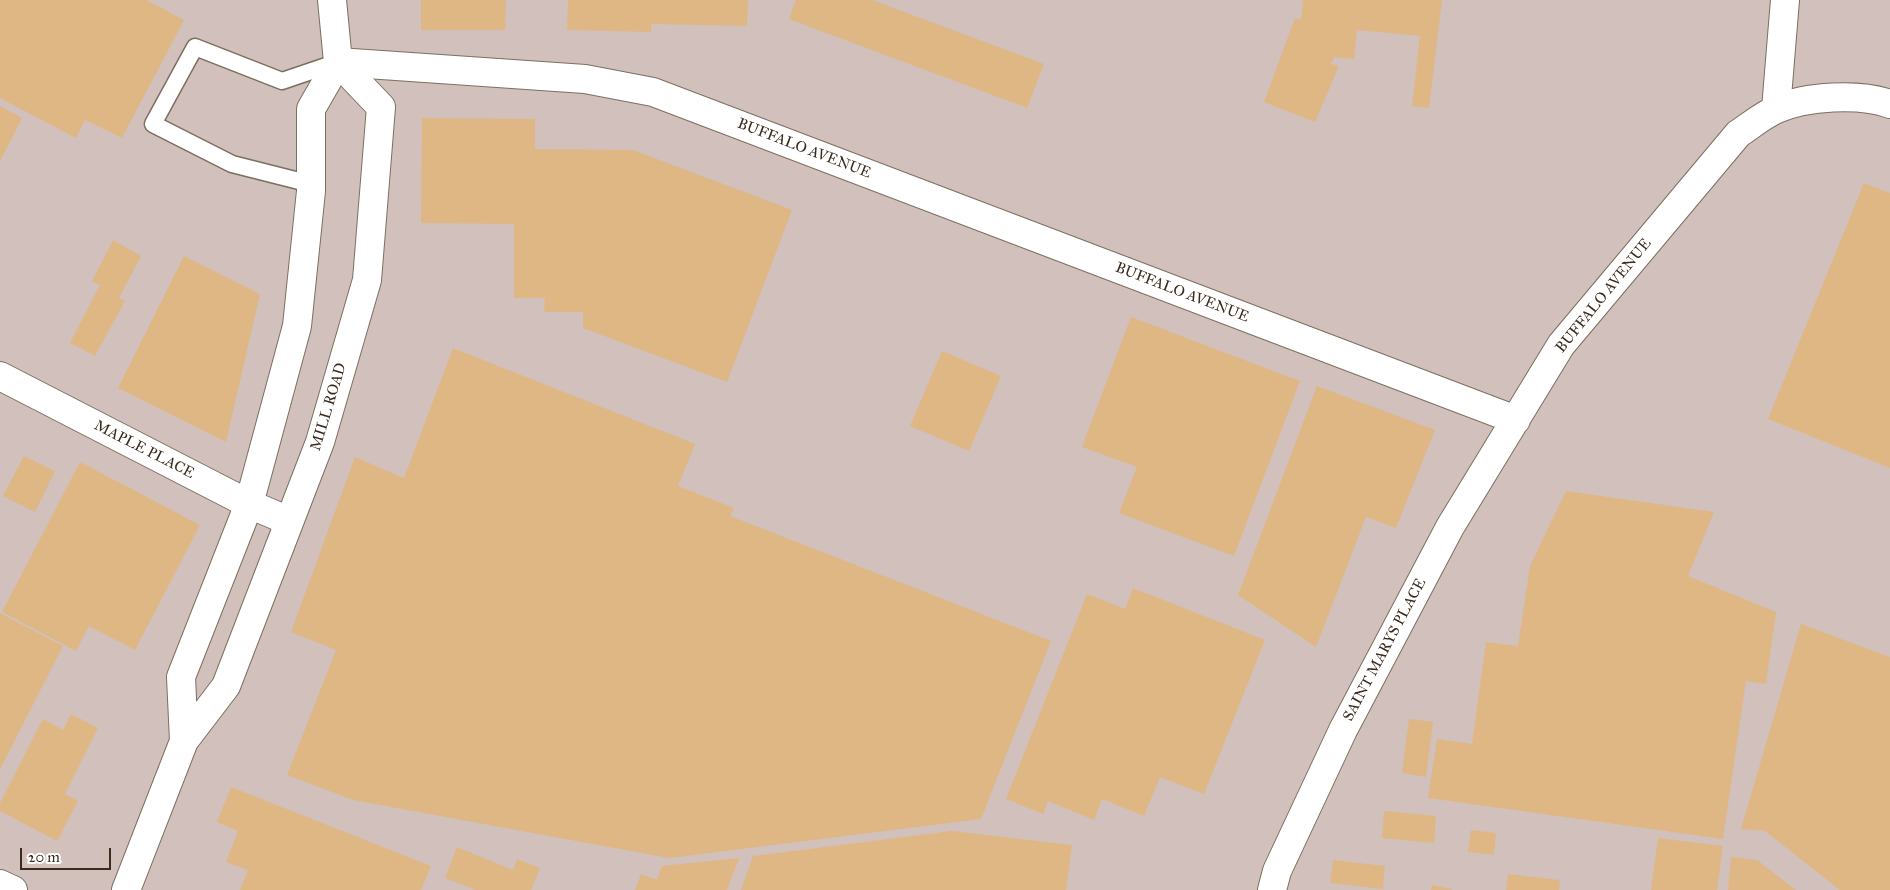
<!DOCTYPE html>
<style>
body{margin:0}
#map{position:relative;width:1890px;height:890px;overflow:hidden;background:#f6eedc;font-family:"IM FELL Great Primer",serif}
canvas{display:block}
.scale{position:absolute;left:20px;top:848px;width:91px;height:22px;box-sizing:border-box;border:2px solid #3b2a1e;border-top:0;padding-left:6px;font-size:15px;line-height:18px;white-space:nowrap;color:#3b2a1e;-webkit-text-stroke:4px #fff;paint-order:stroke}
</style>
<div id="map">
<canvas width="1890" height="890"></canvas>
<div class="scale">20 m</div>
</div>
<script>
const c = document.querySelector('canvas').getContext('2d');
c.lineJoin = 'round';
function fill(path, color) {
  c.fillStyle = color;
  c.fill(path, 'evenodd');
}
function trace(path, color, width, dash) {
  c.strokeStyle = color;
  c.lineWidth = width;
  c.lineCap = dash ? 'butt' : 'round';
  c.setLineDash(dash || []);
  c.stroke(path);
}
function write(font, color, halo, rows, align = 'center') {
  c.font = font + ' "IM FELL Great Primer",serif';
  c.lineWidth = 5;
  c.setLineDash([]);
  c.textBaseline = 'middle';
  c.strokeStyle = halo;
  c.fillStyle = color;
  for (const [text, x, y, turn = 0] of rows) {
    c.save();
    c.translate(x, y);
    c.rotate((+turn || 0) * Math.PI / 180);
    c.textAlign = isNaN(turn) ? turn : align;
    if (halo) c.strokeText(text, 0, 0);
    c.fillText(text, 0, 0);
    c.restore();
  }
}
fill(new Path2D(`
 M0,0H1890V890H23L0,878Z`), '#d1c0bc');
fill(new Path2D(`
 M0,0H148V1L184,20L122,138L85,120L76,138L0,98Z
 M421,0H506L505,30H421Z
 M568,0H748L747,26L651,24V32L567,30Z
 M796,0H872L1044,64L1027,108L789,19Z
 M1303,0H1442L1429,108L1412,106L1420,36L1357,30L1354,59L1334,57L1331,64L1339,66L1315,122L1264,102L1295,18L1301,20Z
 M0,106L22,118L0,161Z
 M422,118L535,119V149L633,150L792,210L727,382L583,328V312H544L545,298H514V224L421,223Z
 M1864,183L1890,193V468L1768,419Z
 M113,240L141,256L119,298L125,301L95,356L70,343L100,285L92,281Z
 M184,256L260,294L226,442L118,388Z
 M1131,317L1300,381L1234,556L1119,513L1137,467L1082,447Z
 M453,348L695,444L678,486L734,508L730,516L1051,641L981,819L669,858L353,800L287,775L336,650L291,632L355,457L404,478Z
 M942,351L1001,376L969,451L910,426Z
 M1317,386L1435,430L1396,528L1366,517L1316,647L1238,595Z
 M24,456L55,471L35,512L3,496Z
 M80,462L200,525L135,650L89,626L76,651L2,612Z
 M1566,491L1714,512L1688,576L1776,612L1766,684L1746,681L1723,839L1428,798L1437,739L1472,744L1486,642L1518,646L1530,566Z
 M1133,588L1265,640L1204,794L1160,777L1144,816L1102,799L1094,820L1048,801L1043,814L1006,799L1087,594L1125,609Z
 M0,613L63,646L0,769Z
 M1801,624L1890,657V890H1840L1765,831L1741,829Z
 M71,714L98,728L65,794L78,801L57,841L0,811V803L43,719L63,730Z
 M1409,719L1433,722L1426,777L1402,773Z
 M231,787L431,866L421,890H240L248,870L226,862L238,831L217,822Z
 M1384,811L1436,816L1434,843L1382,838Z
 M1471,830L1496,833L1494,855L1468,852Z
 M952,831L1072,845L1066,890H741L753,856Z
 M1658,838L1723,846L1717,890H1651Z
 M457,847L513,870L517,859L540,868L531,890H476L445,878Z
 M1731,857L1757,860L1796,890H1728Z
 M739,858L727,890H635L641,874L657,880L662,866Z
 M1333,860L1385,866L1383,889L1330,883Z
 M1508,874L1560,880L1559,890H1506Z
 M1432,885L1452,889V890H1431Z`), '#dfb784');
const lane = new Path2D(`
 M311,184L232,164L153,124L195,47L282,81L338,62`);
const street = new Path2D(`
 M338,62L585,79L653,92L1516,420
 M1776,109L1785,0
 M0,376L249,504L289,521
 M0,884L13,890
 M1272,890L1277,871L1343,730L1450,527L1561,345L1738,134C1750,126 1763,115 1777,109C1806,96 1860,93 1890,104`);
const secondary = new Path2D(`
 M184,741L181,677L249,504L297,326L311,191V109L338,62L332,0
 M126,890L184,741L226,686L320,442L367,280L381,107L338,62`);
trace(lane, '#7c6f60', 19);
trace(street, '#7c6f60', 30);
trace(secondary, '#7c6f60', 30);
trace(lane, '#fff', 16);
trace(street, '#fff', 28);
trace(secondary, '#fff', 28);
write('15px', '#3b2a1e', '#fff', [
 ["BUFFALO AVENUE",804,149,21],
 ["BUFFALO AVENUE",1182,293,21],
 ["BUFFALO AVENUE",1604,296,-51],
 ["MILL ROAD",329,407,-73],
 ["MAPLE PLACE",144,450,27],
 ["SAINT MARYS PLACE",1385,650,-62]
]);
</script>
